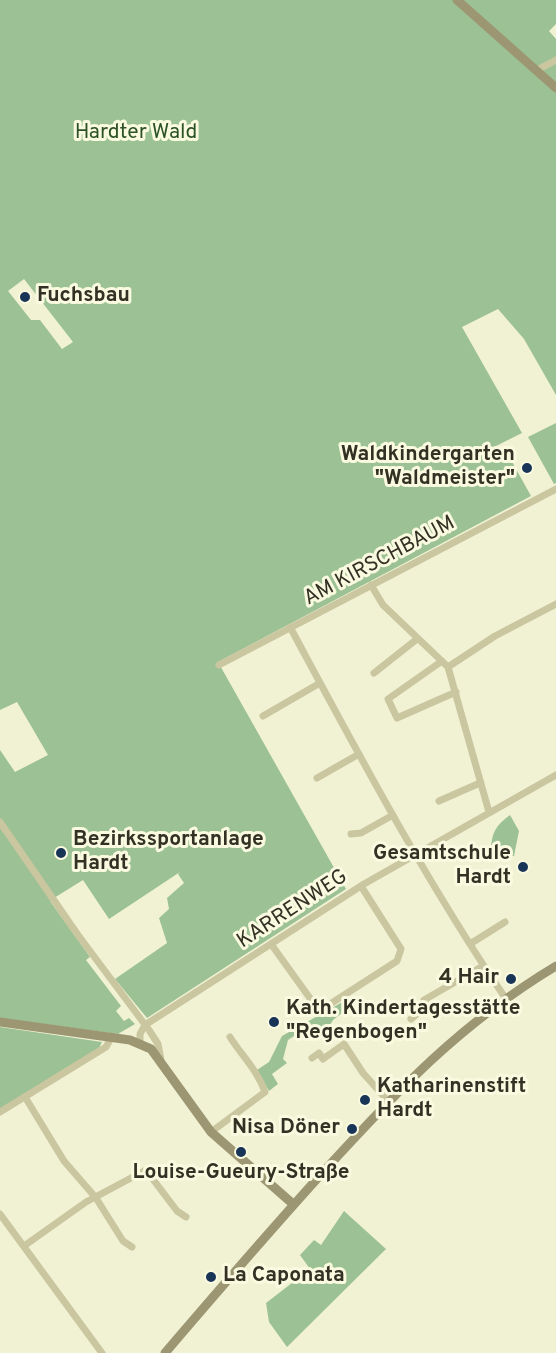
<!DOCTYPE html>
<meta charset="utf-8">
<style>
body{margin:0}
canvas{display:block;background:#f1f2d4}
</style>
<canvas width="556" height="1353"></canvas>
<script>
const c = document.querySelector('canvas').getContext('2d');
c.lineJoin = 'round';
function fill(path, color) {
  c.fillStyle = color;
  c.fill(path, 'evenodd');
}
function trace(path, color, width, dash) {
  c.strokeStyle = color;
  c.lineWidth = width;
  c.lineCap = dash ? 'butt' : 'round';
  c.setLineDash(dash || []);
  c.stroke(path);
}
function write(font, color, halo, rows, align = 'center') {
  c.font = font + ' Overpass,sans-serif';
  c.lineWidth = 6;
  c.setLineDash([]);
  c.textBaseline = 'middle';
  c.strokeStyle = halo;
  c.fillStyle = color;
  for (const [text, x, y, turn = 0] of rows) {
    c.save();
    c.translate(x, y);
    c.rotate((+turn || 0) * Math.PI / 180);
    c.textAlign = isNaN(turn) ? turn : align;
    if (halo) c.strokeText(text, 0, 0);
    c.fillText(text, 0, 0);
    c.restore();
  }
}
fill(new Path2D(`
 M0,0H556V24L549,31L556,39V395L524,339L498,309L462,327L522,433L492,448L495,454L505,449L531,496L218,662L346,889L147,1018L115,979L167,943L159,918L169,909L167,898L184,883L178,874L180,872L109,919L83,880L54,898L50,901L90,957L86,960L121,1006L116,1011L124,1021L129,1018L135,1024L118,1034L0,1018V750L15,772L48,755L17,702L0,710ZM24,279L73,342L62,349L40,320H31L8,291Z
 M556,423V483L554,484L528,437Z
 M510,815L519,831L514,856L494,855L491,850C491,833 497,824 510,815Z
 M346,1000L351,1006L333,1020L327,1030L309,1026L288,1040L283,1059L287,1063L272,1074L278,1084L269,1091L257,1070L269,1062L282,1036Z
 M0,1027L102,1042L99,1048L0,1109Z
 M344,1211L386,1249L287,1347L269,1322L266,1303L310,1269L300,1255L314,1240L321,1245Z`), '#9cc194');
trace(new Path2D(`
 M537,70L556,60
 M371,585L383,605L448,667L489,812
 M290,627C358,753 425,880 506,999
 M442,661L388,699L397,718L456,692
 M219,665L556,489
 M448,667L495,636L556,604
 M374,673L417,639
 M263,716L320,683
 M317,778L359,754
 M439,801L480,783
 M0,822L78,935L149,1030L158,1044L161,1060
 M351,834L361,833L393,815
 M271,944L317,1008H324L397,961L401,949L361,886
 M470,944L505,922
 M411,1019L427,1005L424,1000L483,966
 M140,1043V1034L145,1025L364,884L556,775
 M312,1058L319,1053L323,1059L344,1044L363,1073L388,1101
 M25,1097L64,1161L96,1198L123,1241L132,1247
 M0,1112L106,1047L111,1038
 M211,1132L265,1092C258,1071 242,1056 230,1037
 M0,1214L102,1353
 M24,1246L86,1202L146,1170L177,1211L186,1217`), '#cac7a0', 7);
trace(new Path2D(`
 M457,0L556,88
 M0,1022L130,1040L151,1049L211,1132L293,1204
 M165,1353C217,1292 270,1231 324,1171C398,1090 461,1023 556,966`), '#9d9672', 9);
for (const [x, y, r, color] of [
 [25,297,6,"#183456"],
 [527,468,6,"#183456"],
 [61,853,6,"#183456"],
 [523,867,6,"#183456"],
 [511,979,6,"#183456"],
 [274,1022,6,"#183456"],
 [365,1100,6,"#183456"],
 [352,1129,6,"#183456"],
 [241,1152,6,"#183456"],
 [211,1277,6,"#183456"]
]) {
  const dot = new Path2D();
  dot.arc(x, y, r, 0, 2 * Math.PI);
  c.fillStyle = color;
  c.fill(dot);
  trace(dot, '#f9fae0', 2);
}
write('21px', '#2d5226', '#f9fae0', [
 ["Hardter Wald",136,134]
]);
write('bold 21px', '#333024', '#f9fae0', [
 ["Fuchsbau",37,297],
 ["Waldkindergarten",515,456,"right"],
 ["\"Waldmeister\"",515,480,"right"],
 ["Bezirkssportanlage",73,841],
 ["Hardt",73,865],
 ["Gesamtschule",511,855,"right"],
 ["Hardt",511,879,"right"],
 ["4 Hair",499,979,"right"],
 ["Kath. Kindertagesstätte",286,1010],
 ["\"Regenbogen\"",286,1034],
 ["Katharinenstift",377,1088],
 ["Hardt",377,1112],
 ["Nisa Döner",340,1129,"right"],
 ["Louise-Gueury-Straße",241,1174,"center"],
 ["La Caponata",223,1277]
], 'left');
write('21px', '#333024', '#f9fae0', [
 ["AM KIRSCHBAUM",380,562,-28],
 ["KARRENWEG",293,910,-33]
]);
</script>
